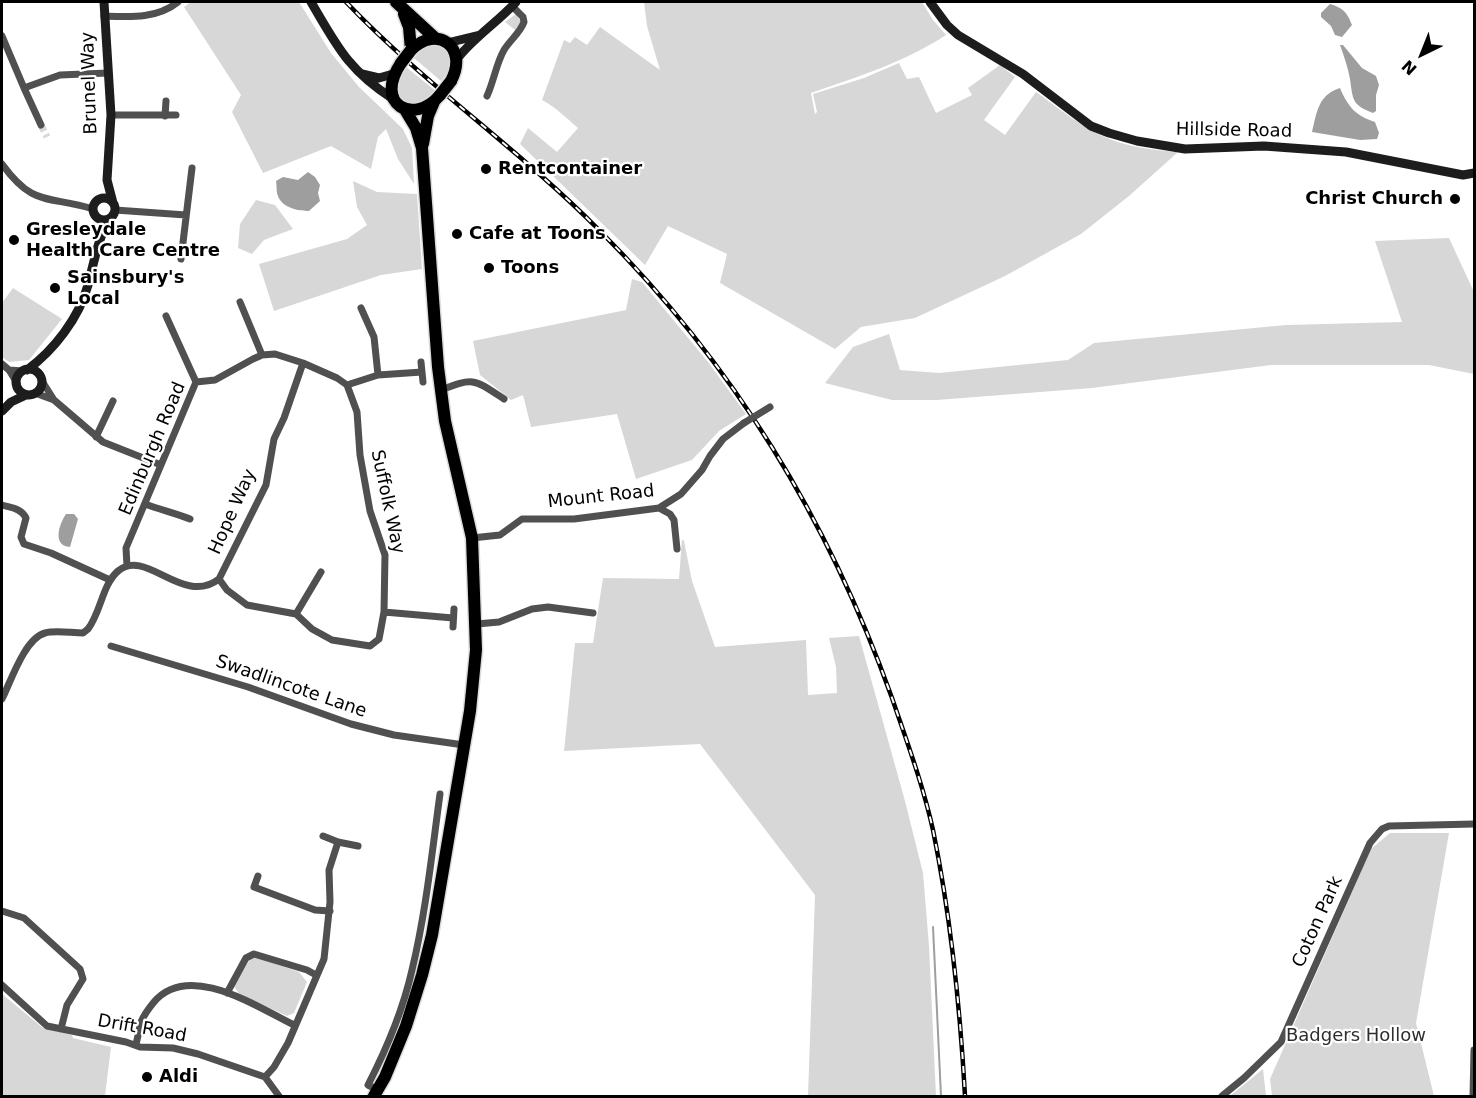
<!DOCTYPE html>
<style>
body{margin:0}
#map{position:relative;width:1476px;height:1098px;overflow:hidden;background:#fff;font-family:"DejaVu Sans",sans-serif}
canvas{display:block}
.frame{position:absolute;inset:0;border:3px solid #000;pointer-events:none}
.north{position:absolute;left:1392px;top:24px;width:60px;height:60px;-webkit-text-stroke:4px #fff;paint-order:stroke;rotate:223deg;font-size:16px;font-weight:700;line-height:24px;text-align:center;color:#000}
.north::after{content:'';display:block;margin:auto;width:21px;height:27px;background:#000;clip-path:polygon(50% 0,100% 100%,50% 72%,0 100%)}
</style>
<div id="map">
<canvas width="1476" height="1098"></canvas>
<div class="frame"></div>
<div class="north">N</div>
</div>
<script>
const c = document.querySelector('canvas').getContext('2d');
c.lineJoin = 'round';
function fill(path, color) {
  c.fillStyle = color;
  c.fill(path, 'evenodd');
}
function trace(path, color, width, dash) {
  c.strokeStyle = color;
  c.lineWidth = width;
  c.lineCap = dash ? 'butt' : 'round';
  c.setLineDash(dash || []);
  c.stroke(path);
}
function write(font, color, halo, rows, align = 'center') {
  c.font = font + ' "DejaVu Sans",sans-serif';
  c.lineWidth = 4.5;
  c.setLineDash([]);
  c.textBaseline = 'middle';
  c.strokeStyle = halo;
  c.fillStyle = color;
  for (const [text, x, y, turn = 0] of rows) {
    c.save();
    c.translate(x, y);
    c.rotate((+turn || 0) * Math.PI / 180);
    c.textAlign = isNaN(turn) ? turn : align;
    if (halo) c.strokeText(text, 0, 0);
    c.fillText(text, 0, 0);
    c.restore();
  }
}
fill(new Path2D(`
 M191,2H299L331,53L359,87L403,129L412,148L414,184L398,159L386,129L378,137L371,169L331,146L263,173L232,112L241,95L184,7Z
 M644,2H922L933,20L946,35C905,62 857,77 811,93L815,114L817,112L813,94L864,78L899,63L907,79L919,77L936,113L972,95L968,88L1000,65L1015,77L984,120L1005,135L1036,92C1060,109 1085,130 1112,140C1134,148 1155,150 1178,152L1129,196L1081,234L1005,276L915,318L861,327L835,349L720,283L727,254L668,226L645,265L520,144L528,128L557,152L578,128C565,117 557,108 542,100L564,40L570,43L575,37L587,45L600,27L660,70L647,26Z
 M516,14L521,22L515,30L505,22Z
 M426,45C451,43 453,59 448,79L445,77L441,81L414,58Z
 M406,67L437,92L418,106L401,103L394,83Z
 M353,181L377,192L417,194L422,269L381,275L274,311L259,264L347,239L367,225L357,207Z
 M256,200L275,205L293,229L264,240L252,254L238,248L240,224Z
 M1449,238L1474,292V374L1429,365H1271L1092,388L937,400H892L825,383L853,347L889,334L900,370L939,373L1068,360L1094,343L1286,325L1402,322L1375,241Z
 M632,279L642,282L708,362L746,414L719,431L692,460L636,479L617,414L531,427L523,395L511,400L480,375L473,341L626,310Z
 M13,288L62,319L29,360L9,362L2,357V303Z
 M682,539L684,541L692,581L715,647L806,640L808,695L837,693L836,667L829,638L859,636L905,801L923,873L929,946L936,1096H808L815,895L700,744L564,751L575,643H593L603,578L679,579Z
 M1390,833H1449L1416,1023L1434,1096H1272L1270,1079L1371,849Z
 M256,957L299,972L307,982L294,1013L287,1016L239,994L234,986L249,961Z
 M2,994L43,1028L72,1035L73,1038L111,1047L105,1096H2Z
 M1263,1069L1266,1096H1230Z`), '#d7d7d7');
fill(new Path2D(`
 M1330,4C1343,8 1347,12 1352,25L1342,37L1335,35L1331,26L1321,17V13Z
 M1340,45H1343L1362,68L1376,76L1379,85L1376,95V111L1373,113C1352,105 1353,100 1350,79C1348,68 1344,56 1340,45Z
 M1340,88C1348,107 1356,116 1375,122L1379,133L1377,139L1360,140L1312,132C1317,112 1318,95 1340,88Z
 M308,172L315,177L320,185L318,193L320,201L309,211C299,211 282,208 278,196C276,192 277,185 276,181L283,177L298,180Z
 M66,514H74L78,519L70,547C52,546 59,524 66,514Z`), '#9e9e9e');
trace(new Path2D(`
 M933,927L941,1096`), '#9e9e9e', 2);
trace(new Path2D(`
 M41,125L47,137`), '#d9d9d9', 7, [7, 3.5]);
const highway = new Path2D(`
 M396,2L435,38
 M404,14L409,27L411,50
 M411,50C437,24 469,47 451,81
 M401,63C373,105 414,126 440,95
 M423,144L428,116L434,102
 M374,1096L385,1077L406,1026L422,975L432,935L470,711L476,650L472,538L445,421L438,367L422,148L416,128L404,108`);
trace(highway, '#dbdbdb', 15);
trace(new Path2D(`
 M104,16C130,17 157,19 178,2
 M2,36L24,88L60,75L108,73
 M24,88L41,125
 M487,96C494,81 496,64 504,50C510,40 520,33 524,22L523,17L512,6
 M111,115H176
 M165,116L166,101
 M2,164C34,208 48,195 93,209
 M115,210L186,215
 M181,259L192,168
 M240,302L262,355
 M361,308L374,337L378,375
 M166,316L196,382
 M421,362L423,382
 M2,364L9,370L17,383
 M9,370L23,371
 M42,381L54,400L103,442L161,465
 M196,382L215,380L253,359L262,355L275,354L303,363L337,378L347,385L357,412L360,455L370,511L385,555L384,612L379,639L370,646L332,640L312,629L296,614L247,605L227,590L219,579
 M347,385L378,375L422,372
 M441,390C474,377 474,379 504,399
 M35,393L54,400
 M96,437L113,401
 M145,504C161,510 175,513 190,519
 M2,505C11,508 21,508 26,518L21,537L24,544L51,553L110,580
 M659,508L670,514L674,520L677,549
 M472,538L500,535L522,519H574L659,508L681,494L702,470L710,456L723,439L744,423
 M127,566L126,548L196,382
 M384,612L453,618
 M296,614L321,572
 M477,624L499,622L532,609L548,607L593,613
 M453,627L454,609
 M111,646L248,687L351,724L394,735L464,745
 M2,699C11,681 25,638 45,633C56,630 71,633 83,633L88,629C101,612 102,585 118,571C146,547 183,607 219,579L266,485L274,439L284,418L303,363
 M323,836L338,842L358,846
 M258,876L254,887L315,910L330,911
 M2,911L24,918L80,969L83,979L67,1005L61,1029
 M2,985L47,1026L126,1042L140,1047L173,1048L198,1054L265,1077L279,1096
 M227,993L246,958L254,954L307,970L316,975
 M136,1044C138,1037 139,1029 141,1022C144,1015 149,1008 154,1002C189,961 257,1007 294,1025
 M265,1077L274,1067L288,1043L324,959L330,902L329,870L338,842
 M378,1090L368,1085C387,1048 403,1010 412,970C426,912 432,852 440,794
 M1222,1096L1244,1078L1281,1042L1370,843L1382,829L1389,826L1474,824
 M1473,1096L1474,1050`), '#505050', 7);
trace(new Path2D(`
 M104,2L111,115L107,180L113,203
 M311,2C337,46 348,70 393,99
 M930,2L947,25L958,35L1023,74L1091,126L1109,133L1137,141L1185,149L1264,146L1346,152L1463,175L1474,173
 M447,43L480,35
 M457,59C474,37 498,22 516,2
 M362,74L379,78L393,74
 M93 209a11 11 0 1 1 22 0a11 11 0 1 1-22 0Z
 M16 382a13 13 0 1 1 26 0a13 13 0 1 1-26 0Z
 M27,370C54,350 79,318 88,285C94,262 98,239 109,219
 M2,411L11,402L26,395`), '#1d1d1d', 9);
trace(highway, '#000', 12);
const rail = new Path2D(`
 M346,2C424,84 519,149 599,230C734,365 828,519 892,698C907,742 923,785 933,830C951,918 960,1006 965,1096`);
trace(rail, '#000', 4.5);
trace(rail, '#fff', 2, [7]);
const highwayBridge = new Path2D(`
 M401,63L411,50
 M440,95L451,81`);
trace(highwayBridge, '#dbdbdb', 15, []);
trace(new Path2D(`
 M744,423L770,407`), '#505050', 7);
trace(highwayBridge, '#000', 12);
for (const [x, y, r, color] of [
 [486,169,6,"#000"],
 [1455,199,6,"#000"],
 [457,234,6,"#000"],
 [14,240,6,"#000"],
 [489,268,6,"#000"],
 [55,288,6,"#000"],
 [147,1077,6,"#000"]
]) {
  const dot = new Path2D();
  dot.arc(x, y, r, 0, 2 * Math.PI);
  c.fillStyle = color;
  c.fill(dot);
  trace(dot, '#fff', 2);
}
write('18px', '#000', '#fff', [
 ["Brunel Way",90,83,-92],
 ["Hillside Road",1234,131,1],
 ["Edinburgh Road",153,449,-67],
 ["Mount Road",601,497,-6],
 ["Suffolk Way",387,502,78],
 ["Hope Way",233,512,-66],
 ["Swadlincote Lane",291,687,19],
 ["Coton Park",1318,922,-66],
 ["Drift Road",142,1029,10]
]);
write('bold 18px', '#000', '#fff', [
 ["Rentcontainer",498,169],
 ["Christ Church",1443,199,"right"],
 ["Gresleydale",26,230],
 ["Health Care Centre",26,251],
 ["Cafe at Toons",469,234],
 ["Toons",501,268],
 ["Sainsbury's",67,278],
 ["Local",67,299],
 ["Aldi",159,1077]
], 'left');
write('18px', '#2e2e2e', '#fff', [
 ["Badgers Hollow",1356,1036]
]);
</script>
